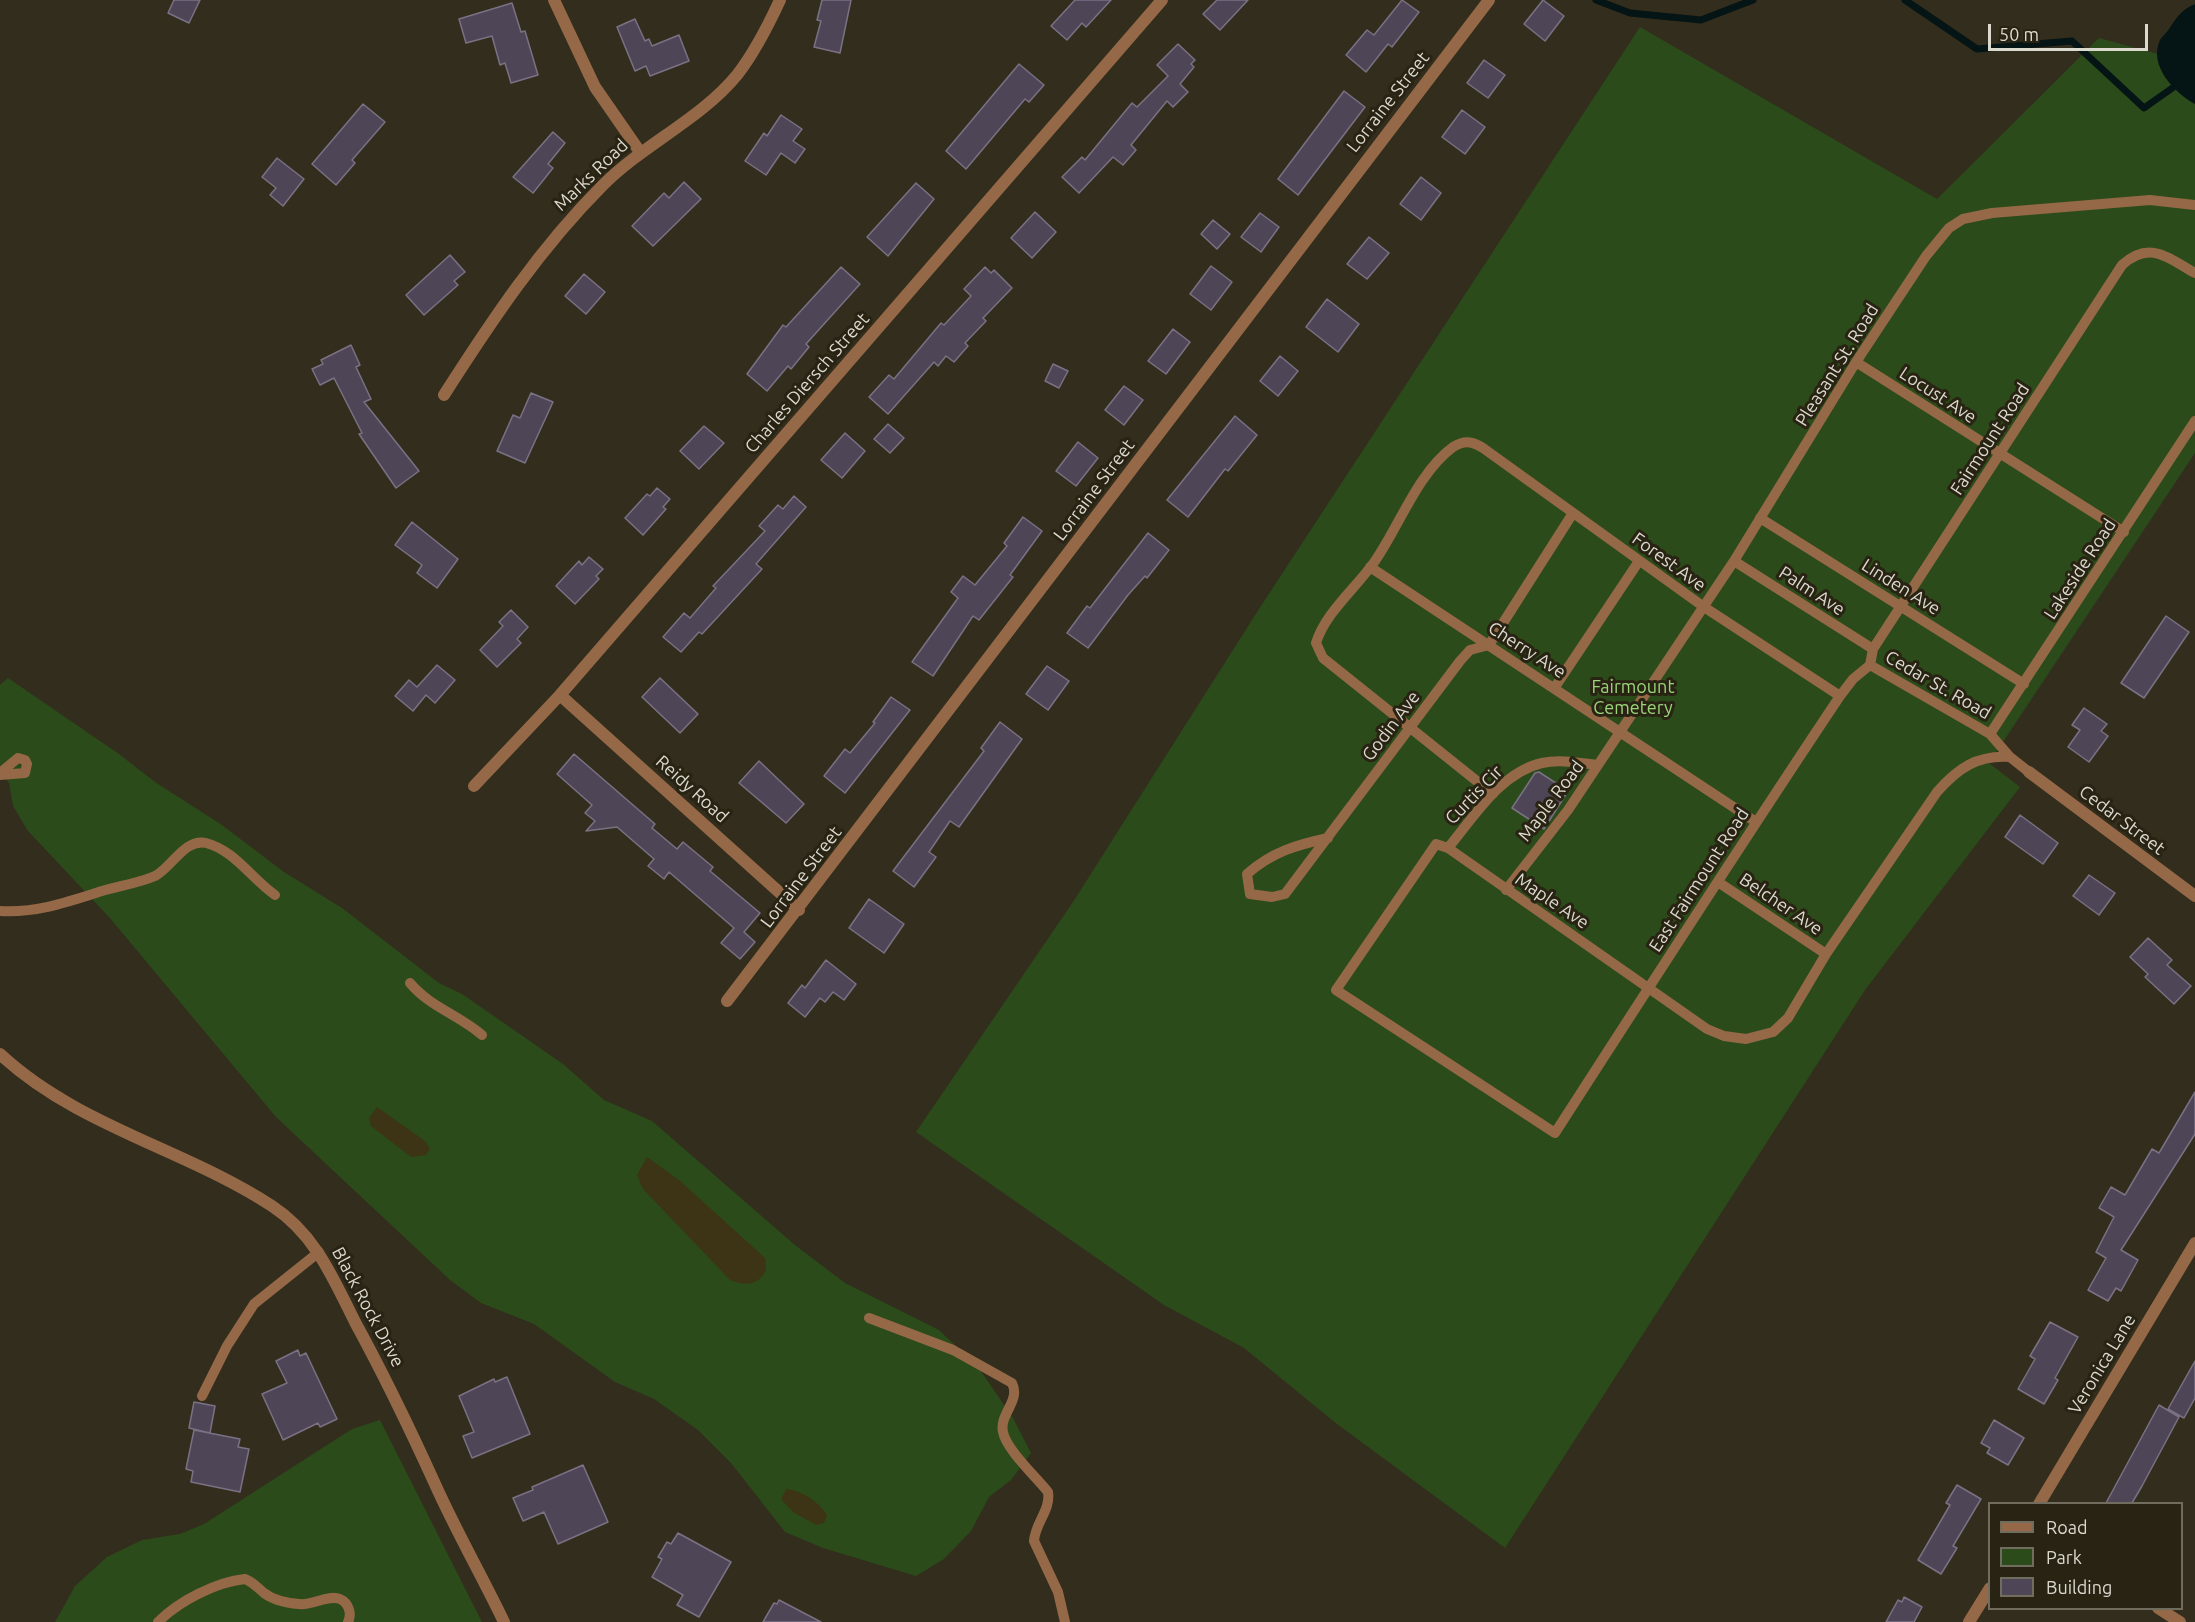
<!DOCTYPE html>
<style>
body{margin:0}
#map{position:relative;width:2195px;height:1622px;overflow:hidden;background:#322d1c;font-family:Ubuntu,sans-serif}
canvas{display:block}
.legend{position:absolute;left:1988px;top:1502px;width:195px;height:108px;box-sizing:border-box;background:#282312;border:2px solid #706c5e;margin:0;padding:8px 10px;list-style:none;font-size:18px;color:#dcd9cf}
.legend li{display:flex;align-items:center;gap:12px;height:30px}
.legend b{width:30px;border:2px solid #706c5e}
.scale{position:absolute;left:1988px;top:24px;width:160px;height:27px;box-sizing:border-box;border:3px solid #dcd9cf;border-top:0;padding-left:8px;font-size:18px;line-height:21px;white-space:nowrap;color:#dcd9cf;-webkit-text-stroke:4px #282312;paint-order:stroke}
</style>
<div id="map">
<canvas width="2195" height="1622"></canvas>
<ul class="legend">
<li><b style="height:8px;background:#956947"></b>Road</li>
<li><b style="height:16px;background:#2c4b1a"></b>Park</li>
<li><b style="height:16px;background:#4e4657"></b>Building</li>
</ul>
<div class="scale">50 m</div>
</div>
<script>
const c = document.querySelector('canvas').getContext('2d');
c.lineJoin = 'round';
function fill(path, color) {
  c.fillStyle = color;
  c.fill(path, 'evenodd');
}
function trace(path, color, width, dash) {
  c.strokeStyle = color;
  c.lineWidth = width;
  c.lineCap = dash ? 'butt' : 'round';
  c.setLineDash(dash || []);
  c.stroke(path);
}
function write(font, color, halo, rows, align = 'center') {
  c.font = font + ' Ubuntu,sans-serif';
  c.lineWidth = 6;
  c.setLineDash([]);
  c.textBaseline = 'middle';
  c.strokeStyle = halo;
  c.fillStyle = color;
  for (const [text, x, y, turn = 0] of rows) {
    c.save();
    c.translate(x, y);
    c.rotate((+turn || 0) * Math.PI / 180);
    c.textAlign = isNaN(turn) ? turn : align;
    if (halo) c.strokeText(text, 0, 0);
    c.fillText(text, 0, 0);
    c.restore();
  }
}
fill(new Path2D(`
 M1640,27L1937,199L2099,38L2158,54C2162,76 2176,93 2195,104V453L1989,763L2020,787L1865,990L1505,1548L1337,1424L1244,1348L1164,1305L916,1132L1073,902L1259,609Z
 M8,678L119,754L155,782L222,825L284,872L342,908L439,983L462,994L563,1064L604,1100L652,1121L795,1245L845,1283L939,1330L978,1367L1013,1418L1031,1453L1011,1480L989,1497L971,1531L944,1559L916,1576L823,1548L785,1532L731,1463L698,1430L654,1399L615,1382L534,1324L481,1303L450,1280L276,1117L109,917L28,831L13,806L9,783L0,771V685Z
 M380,1420L482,1622H55L75,1586L107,1557L142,1540L180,1534L204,1524L352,1429Z`), '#2c4b1a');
fill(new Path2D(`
 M377,1107L425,1141L430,1149L426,1155L411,1157L371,1126L369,1118Z
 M647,1157L679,1180L765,1258L766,1270C758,1286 745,1286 730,1280L643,1189L637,1175Z
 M786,1489C801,1490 821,1503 827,1516L824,1523L816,1525L793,1512L781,1499Z`), '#3c3414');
fill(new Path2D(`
 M2195,4V104C2175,93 2148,66 2160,40C2162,36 2167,33 2169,29C2177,17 2181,10 2195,4Z`), '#051414');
trace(new Path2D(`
 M1596,0L1630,13L1701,20L1753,0
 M1905,0L1977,49L2072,41L2144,108L2178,84`), '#051414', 7);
const building = new Path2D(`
 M174,0H200L189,23L168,13Z
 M822,0H851L840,53L814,47L821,21L817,20Z
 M1075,0H1111L1086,27L1082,23L1067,40L1051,26Z
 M1217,0H1248L1220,30L1203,14Z
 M1402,0L1419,12L1392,47L1388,44L1366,72L1346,55L1367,30L1374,35Z
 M1543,0L1564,16L1545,41L1524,24Z
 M512,3L521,32L525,31L538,75L511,83L505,63L500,65L492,36L466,43L459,19Z
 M635,19L645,41L649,39L652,46L679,35L689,61L650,76L646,66L635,71L617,27Z
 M1178,44L1195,60L1191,64L1194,67L1180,84L1188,92L1173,107L1167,101L1131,145L1136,150L1123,165L1113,157L1079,193L1062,177L1082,157L1085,160L1132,103L1137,107L1168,76L1157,65Z
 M1484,60L1505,75L1488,98L1467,83Z
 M1019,64L1044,85L1029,102L1025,99L966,169L946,151Z
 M1344,91L1365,107L1298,195L1278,179Z
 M363,104L385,122L352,160L355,163L336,185L312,164Z
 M1462,110L1485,127L1465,154L1442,137Z
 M781,115L802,129L793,141L805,149L795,163L781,153L766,175L745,161L764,133L767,136Z
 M553,132L565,143L548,164L553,168L533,193L513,177Z
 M277,158L304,179L283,206L270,195L276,188L262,177Z
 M1421,177L1441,193L1421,220L1400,204Z
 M684,182L701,199L653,246L632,226L664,193L669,198Z
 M916,183L934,199L888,256L867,237Z
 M1035,212L1056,232L1032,258L1011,238Z
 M1260,213L1279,227L1261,252L1241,237Z
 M1213,220L1230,234L1217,249L1201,234Z
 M1369,237L1389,253L1367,279L1347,264Z
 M450,255L465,272L454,281L458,285L424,315L406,295Z
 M1211,266L1232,282L1211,310L1190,294Z
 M841,267L860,284L806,344L809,347L791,369L788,366L767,391L747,374L783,325L786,327Z
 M985,267L991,273L994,270L1012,288L983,318L986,321L965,343L968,346L954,362L946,356L938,366L934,362L888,414L869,397L889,375L894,379L941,323L944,325L971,296L964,289Z
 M584,274L605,292L586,314L565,296Z
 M1327,299L1359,324L1338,352L1306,327Z
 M1173,329L1190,342L1166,374L1148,361Z
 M351,345L360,365L356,367L371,399L364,402L419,471L396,488L359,434L362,433L334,378L320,385L312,369L323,364L321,360Z
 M1280,356L1298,371L1278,396L1260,381Z
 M1053,364L1068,371L1059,388L1045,381Z
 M1124,386L1143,400L1124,425L1105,410Z
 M531,393L553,402L525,463L497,451L513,415L520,418Z
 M1235,416L1257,435L1228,471L1225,469L1188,517L1167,500Z
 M888,424L904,438L890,453L874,439Z
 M704,426L724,443L699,469L680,451Z
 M845,433L865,451L842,478L821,460Z
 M1078,442L1098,458L1076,486L1056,471Z
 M657,488L670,499L663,507L666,509L643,535L625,518L647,494L650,496Z
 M794,496L806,507L756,564L762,569L702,634L699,632L681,652L663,637L684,613L690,618L716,588L713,586L765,531L759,526L778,505L783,509Z
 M1023,517L1042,531L1010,575L1013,577L979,620L973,616L933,676L912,662L958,598L951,592L963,576L975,585L1007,546L1004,543Z
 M412,522L458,559L437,588L417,573L422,565L395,545Z
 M1148,533L1169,550L1147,578L1145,576L1128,595L1088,648L1067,633L1087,606L1090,608Z
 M589,557L603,569L596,576L599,579L575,604L556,586L579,561L582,565Z
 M511,610L528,627L517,639L521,643L497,667L480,650L503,626L499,622Z
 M2166,616L2189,632L2144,698L2121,683Z
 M437,665L455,680L435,703L426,695L413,711L395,696L409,680L417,687Z
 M1047,666L1069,681L1048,710L1026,694Z
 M660,678L698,714L680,733L642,697Z
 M891,697L910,710L845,793L824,776L845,749L850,753L875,723L873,722Z
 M2084,708L2107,724L2101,731L2108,736L2089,762L2068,747L2080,730L2072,725Z
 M1000,722L1022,739L959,827L950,821L929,852L936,857L914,887L893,871L984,751L981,748Z
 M574,754L655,824L652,828L677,849L683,842L713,867L710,871L760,913L744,932L755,942L740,959L721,943L734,928L669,872L664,879L648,866L654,859L617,827L586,831L595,821L585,813L592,805L557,774Z
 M759,761L804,804L786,823L739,783Z
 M1539,772L1568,791L1544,829L1512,808L1535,773Z
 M2020,815L2058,843L2043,864L2005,837Z
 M2089,875L2115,893L2099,915L2073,896Z
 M869,899L904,924L884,953L849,928Z
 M2148,938L2172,960L2167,965L2191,986L2174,1004L2145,977L2148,974L2130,957Z
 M826,960L856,984L844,1000L833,992L825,1002L820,998L805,1017L788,1003L802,985L805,988Z
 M2195,1092V1134L2121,1250L2138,1260L2121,1291L2116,1288L2108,1301L2088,1290L2106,1258L2096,1252L2114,1217L2099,1208L2111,1187L2125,1195L2152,1149L2159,1153Z
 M2050,1322L2078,1337L2055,1378L2058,1380L2044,1404L2018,1389L2035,1359L2030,1356Z
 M298,1350L300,1356L306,1353L337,1419L320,1427L318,1423L283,1440L262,1394L287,1383L276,1361Z
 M2195,1361V1398L2184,1418L2168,1409Z
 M507,1377L530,1434L472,1458L463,1436L474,1432L459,1396L494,1379L495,1382Z
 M194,1402L215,1406L210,1433L189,1428Z
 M2159,1405L2179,1417L2142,1486L2132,1503H2106Z
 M1994,1420L2024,1438L2008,1465L1987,1453L1990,1448L1981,1443Z
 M194,1430L240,1439L238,1447L249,1449L240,1492L191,1482L193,1471L186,1469Z
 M583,1465L608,1522L558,1544L544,1512L523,1521L513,1498L533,1490L532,1487Z
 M1957,1485L1981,1499L1953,1546L1957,1548L1941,1574L1918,1560L1950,1505L1946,1503Z
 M678,1533L731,1562L699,1617L677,1605L683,1595L652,1577L662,1559L658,1557L667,1542L671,1544Z
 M1904,1597L1922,1607L1914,1622H1886L1898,1600L1902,1602Z
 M779,1600L821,1622H763L774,1603L777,1604Z`);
fill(building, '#4e4657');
trace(building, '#7a7284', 1.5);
trace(new Path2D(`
 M1856,362L2124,532
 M1760,518L2024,684
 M1734,561L1873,649
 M1370,567L1756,822
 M1489,645L1573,513
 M1870,665L1990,734L2010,757L2029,772
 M1555,687L1639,561
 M1990,734L2195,421
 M2010,757C1977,755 1958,768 1937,792L1826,954L1788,1018L1773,1032L1746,1039L1724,1036L1707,1029L1448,848L1436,844L1336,990L1555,1133C1649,987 1743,841 1840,696L1853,679L1870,665L1873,649L2122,265C2150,240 2168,258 2195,273
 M0,773L18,758L25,760L27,764L25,773L0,775
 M1493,794L1323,658L1316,643C1325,613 1357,587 1375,561C1400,525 1417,474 1453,447C1464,440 1472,441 1483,448L1704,607L1840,696
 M1328,838C1296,845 1272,852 1247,874L1250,894L1272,897L1285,894L1460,661L1470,650L1489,645
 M1448,848C1473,818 1501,772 1542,763C1560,759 1580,763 1598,765
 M1718,882L1826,954
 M1506,890L1568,810L1734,561L1856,362L1926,256L1949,228L1963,219L1992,213L2150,200L2195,205
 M0,911C37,913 68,902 102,891C119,886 139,883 155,876C172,867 185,838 206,843C234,850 252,879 275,895
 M410,983C430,1007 459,1015 482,1035
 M869,1318L953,1350L1012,1383C1021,1401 999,1414 1003,1432C1006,1449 1036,1477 1048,1492C1051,1510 1035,1523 1034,1541L1058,1592L1065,1622
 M202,1396L227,1346L254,1304L319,1252
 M158,1622C179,1601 216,1582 245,1579C253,1582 258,1588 264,1593C273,1600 287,1603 299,1604C312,1606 328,1594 340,1599C349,1603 352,1614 348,1622`), '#956947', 10);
trace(new Path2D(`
 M554,0L595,87L640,152
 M444,395C492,320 540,248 603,185C644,144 701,119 737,75C755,52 768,26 780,0
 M560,695L799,910
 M2029,772L2195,896
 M474,786L560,695L1162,0
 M727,1001L1489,0
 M0,1054C77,1126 185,1149 272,1206C315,1234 333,1278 355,1322C384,1375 410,1429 435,1484C456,1531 482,1576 504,1622
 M2039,1504L2195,1243
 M2158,1608L2180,1622
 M1969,1622L1990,1588`), '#956947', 12);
write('18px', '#dcd9cf', '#282312', [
 ["Lorraine Street",1388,102,-52],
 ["Marks Road",591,175,-44],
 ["Pleasant St. Road",1837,365,-58],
 ["Charles Diersch Street",807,383,-49],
 ["Locust Ave",1938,395,33],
 ["Fairmount Road",1990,439,-57],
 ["Lorraine Street",1094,490,-53],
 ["Forest Ave",1669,562,36],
 ["Lakeside Road",2080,569,-57],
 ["Linden Ave",1901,587,32],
 ["Palm Ave",1812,591,33],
 ["Cherry Ave",1527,650,33],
 ["Cedar St. Road",1938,685,30],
 ["Godin Ave",1391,726,-53],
 ["Reidy Road",692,789,42],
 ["Curtis Cir",1474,795,-46],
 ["Maple Road",1551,801,-53],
 ["Cedar Street",2122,820,37],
 ["Lorraine Street",801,877,-53],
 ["East Fairmount Road",1699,880,-57],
 ["Maple Ave",1552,901,34],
 ["Belcher Ave",1781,904,34],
 ["Black Rock Drive",368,1307,62],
 ["Veronica Lane",2102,1364,-59]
]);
write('18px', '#9ad57a', '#282312', [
 ["Fairmount",1633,687],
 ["Cemetery",1633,708]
]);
</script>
